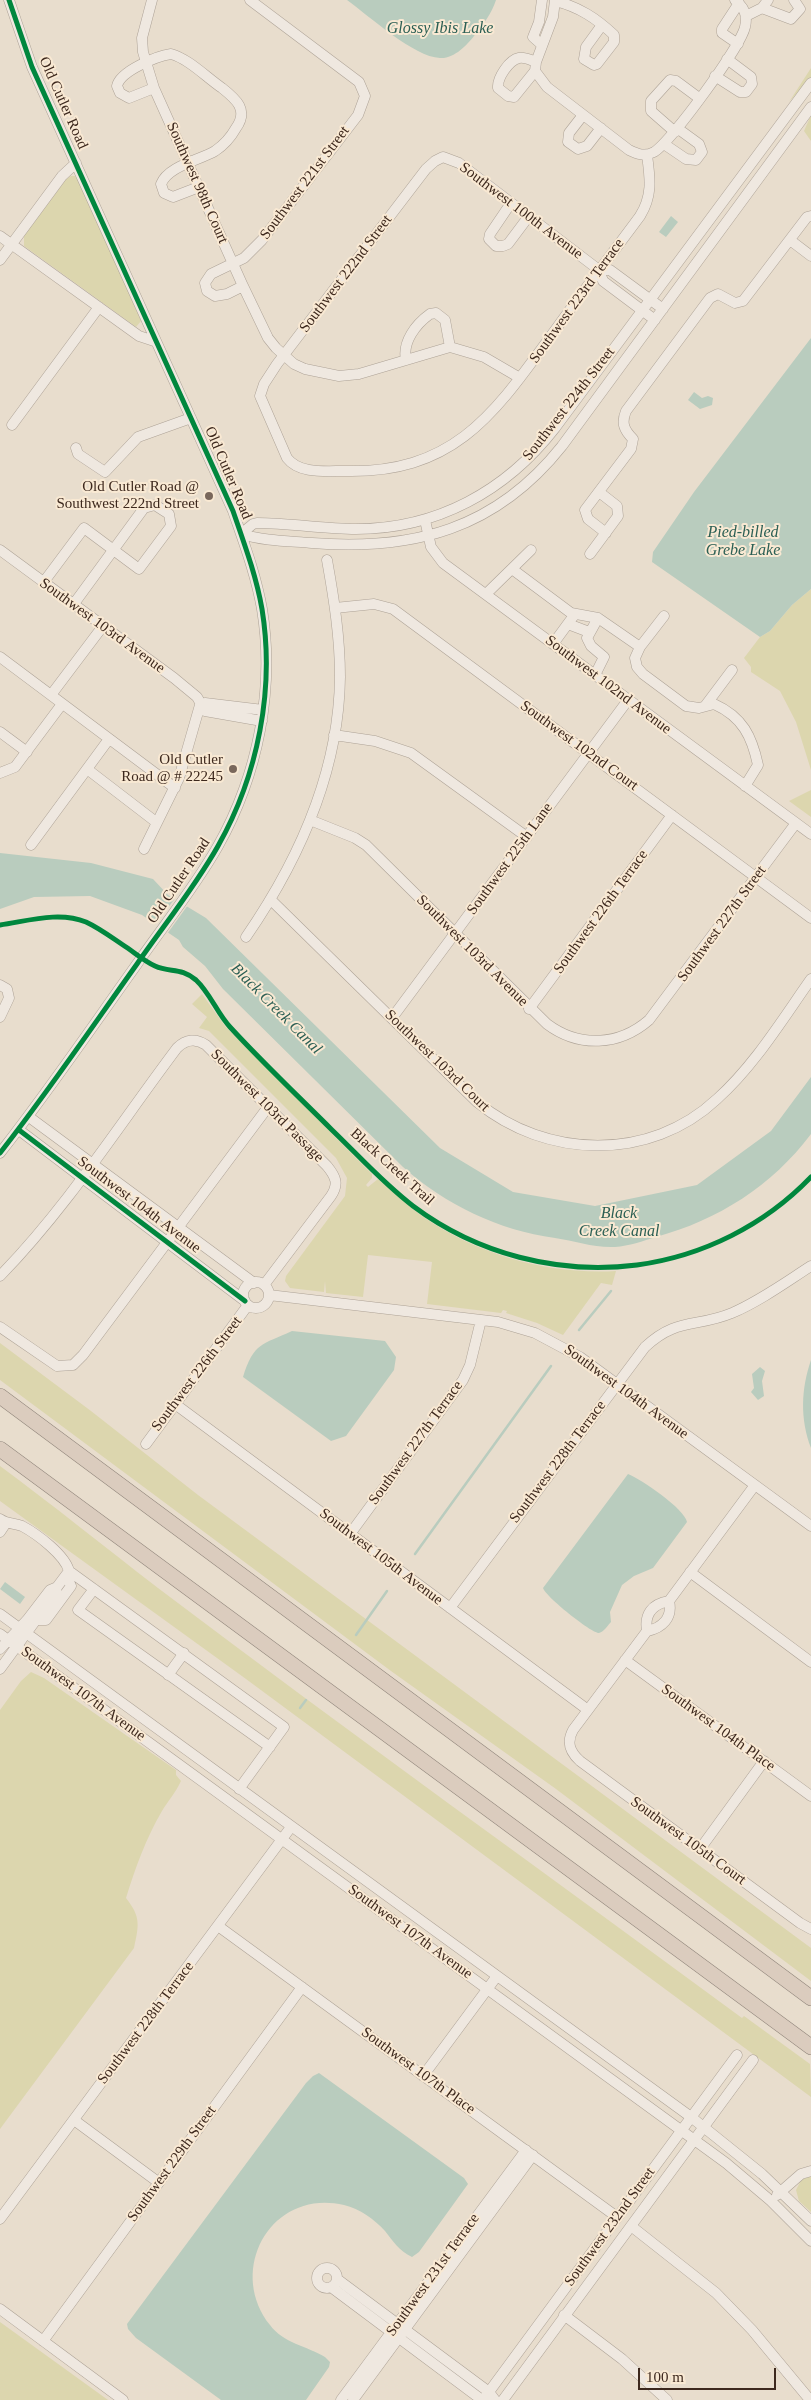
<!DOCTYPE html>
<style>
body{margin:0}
#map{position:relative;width:811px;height:2400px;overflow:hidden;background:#e8ddcd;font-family:Georgia,serif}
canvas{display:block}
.scale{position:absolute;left:638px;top:2368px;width:138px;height:22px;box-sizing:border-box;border:2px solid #3d281d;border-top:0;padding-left:6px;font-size:15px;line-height:18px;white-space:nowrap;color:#3d281d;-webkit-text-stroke:4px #f9e9d3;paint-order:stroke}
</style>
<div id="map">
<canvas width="811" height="2400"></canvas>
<div class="scale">100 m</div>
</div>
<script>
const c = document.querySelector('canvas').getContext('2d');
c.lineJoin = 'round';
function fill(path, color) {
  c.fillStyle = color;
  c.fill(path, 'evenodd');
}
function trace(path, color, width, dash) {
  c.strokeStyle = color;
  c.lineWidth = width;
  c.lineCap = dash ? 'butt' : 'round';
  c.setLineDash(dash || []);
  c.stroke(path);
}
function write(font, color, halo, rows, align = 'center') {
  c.font = font + ' Georgia,serif';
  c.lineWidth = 4;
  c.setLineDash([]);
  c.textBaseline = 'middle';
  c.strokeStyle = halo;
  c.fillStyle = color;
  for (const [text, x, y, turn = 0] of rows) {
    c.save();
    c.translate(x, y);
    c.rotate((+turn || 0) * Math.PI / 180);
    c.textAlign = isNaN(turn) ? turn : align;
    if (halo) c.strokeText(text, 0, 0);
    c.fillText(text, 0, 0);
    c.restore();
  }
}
fill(new Path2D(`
 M811,68V77L789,102Z
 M811,115V141L804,131Z
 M71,176H75L78,180L140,318L141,321L136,327L24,246V236L66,179Z
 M811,589V770L796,722L780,691L751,672V667L744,658L760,637L770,631L792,605Z
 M811,790V817L789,801Z
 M202,994L225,1026L372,1174V1178L366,1185L368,1187L378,1179C394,1192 408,1206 425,1218C479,1255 550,1275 616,1271L612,1285L601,1283L563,1335L537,1323L506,1313L507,1311L503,1310L501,1313L427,1304L432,1262L368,1255L363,1297L326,1293L325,1281L324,1292L290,1288L285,1281L286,1276L345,1196L347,1178L336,1158L209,1031L199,1028L207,1017L192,1004Z
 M0,1343L91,1411L198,1495L811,1948V1981L556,1789L391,1671L0,1380Z
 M0,1466C54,1506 105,1547 158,1588C351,1734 548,1875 742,2018L744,2016L810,2064L811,2097L246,1679L0,1501Z
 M31,1672L44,1678L176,1770V1775L181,1781C176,1792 168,1801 162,1811C146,1838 135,1869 126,1898C141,1917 139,1925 134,1948L0,2129V1710L21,1681Z
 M811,2176V2212L799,2201L796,2190L801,2180Z
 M0,2322L108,2400H0Z`), '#dcd6ae');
fill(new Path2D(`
 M347,0H496C492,13 483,25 474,36C467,45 454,59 440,58C414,57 369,16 347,0Z
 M671,216L678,222L666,237L659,232Z
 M811,338V589L792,605L770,631L760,637L652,562L653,552L694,492Z
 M694,392L702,398L708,396L713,398L712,405L700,409L688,400Z
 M0,853L91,863L153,879L168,895L206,918L440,1148L513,1192L595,1206L697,1185L771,1131L811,1077V1134C772,1186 718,1220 656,1237C643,1241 629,1246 615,1247C594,1248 575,1241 555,1238C498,1230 446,1205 403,1167L223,989L205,966L183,947L179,940L142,915L90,896L34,897L0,909Z
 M292,1331L385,1341L396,1357L394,1370L346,1436L331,1441L243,1377C254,1342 262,1345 292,1331Z
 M811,1360V1448C800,1419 801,1389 811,1360Z
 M760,1367L765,1371L762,1381L764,1396L758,1400L751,1392L754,1388L752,1374Z
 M628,1474C641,1479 685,1509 687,1522L653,1568L634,1576L622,1585L610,1612L611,1622C608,1625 604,1632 599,1633C591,1633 545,1596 543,1588Z
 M5,1582L25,1597L20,1604L0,1589Z
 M319,2073L464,2178L468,2184L419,2252L412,2257C399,2251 393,2241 385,2231C374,2219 360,2209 344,2205C272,2188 226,2269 270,2325C283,2343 307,2346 325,2357L330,2362L329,2367L306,2400H221L136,2338L128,2329L127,2324L306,2083L313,2076Z`), '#b9ccbe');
fill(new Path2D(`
 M176,897L188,905L167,934L154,926Z`), '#e8ddcd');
trace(new Path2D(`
 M579,1330L611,1291
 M415,1554L551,1366
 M356,1635L387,1591
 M300,1708L306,1700`), '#b9ccbe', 2.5);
const minor = new Path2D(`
 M152,0L142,38L143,52L154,88L243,286L268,338L276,348L294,364L305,369L339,376L359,374L450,347L484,357L520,378
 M542,0L539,22L533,37L542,45
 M555,1C579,7 596,18 614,35V42L597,64L594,65L584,59L586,47L602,25
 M762,8L791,19L800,9L794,0
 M746,16L762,8L768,0
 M738,44L722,33V29L739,3
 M536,62C531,60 524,57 519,58C509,60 497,78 498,88L508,96L514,97L535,71L536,62L553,17L555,0
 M535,71L547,87L629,150C637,154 645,157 654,152C671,142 741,46 745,27C748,15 744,7 735,0
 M715,76L740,92H746L752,84L751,77L727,59
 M154,88L129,98L120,93L117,86C120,71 157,56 171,54C189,59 206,77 222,88C236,99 249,110 236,128C231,137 224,145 215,151C200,160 168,166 161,184L164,193L173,197L199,187
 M583,115L569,133L568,142L578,149L587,146L601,128
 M675,132L651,111V101L670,80L676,81L699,98
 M664,144L686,159L696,160L702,152L699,144L677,128
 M647,155C650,178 653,195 640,216C612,254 583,291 556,329C496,411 457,474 344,471C325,471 299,474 287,458L260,396L264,384L277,364L426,169L435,161L443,157L459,163L599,270H610L663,309
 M511,203L490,234L489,239L496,246H503L508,244L529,216
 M0,236L139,336L154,341
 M790,240L811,256
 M0,260L62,176L76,163
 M599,270L603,281L655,320
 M243,286L227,294L215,296L207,291L205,283L211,274L244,258L262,240L358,115L365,96L359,82L250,0
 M406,360C402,342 416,324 430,314L436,313L445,320L450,347
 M12,425L99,307
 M76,448L78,454L105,472L138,437L191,418
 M425,520L431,547L443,563L811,834
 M606,533L588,519L585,510L631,449L633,439C624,430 621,423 626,411L710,298L718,294L735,303L743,301L807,217L811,216
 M241,534L253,524L257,523C290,523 323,529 356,529C437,529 506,491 555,428L811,83
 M241,534C264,541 288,541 312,543C414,551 496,529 562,446L811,107
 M0,550L174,678L197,697L205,711L262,721
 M590,554L618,516L617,506L599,492
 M512,569L571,613L598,618L640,647L635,658L637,667L643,674L686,706L699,708L714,704C743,717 752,737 758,765L745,786
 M43,583L84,528L139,569L171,526L169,514L155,505L144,508L73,605
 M486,594L531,550
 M335,608L374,604L393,609L811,918
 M568,624L589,632
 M553,644L575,614
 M640,647L664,616
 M0,657L175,788
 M595,675L604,657L591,646L587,638L598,618
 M51,695L103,626
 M200,705L205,703L263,710
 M705,706L732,670
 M0,732L27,752
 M334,735L375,741L411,753L527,837
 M87,769L156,822
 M0,773L15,767L62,704
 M310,820L355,838L366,845L547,1024C579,1048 619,1046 649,1020L796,823
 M31,845L109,739
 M144,849L179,778L200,705
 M271,900L477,1102C546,1159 650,1162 717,1099C754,1066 782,1020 811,979
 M246,937C299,860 339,772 340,677C340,637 334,599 327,560
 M0,985L7,989L9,998L0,1017
 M529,1009L672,815
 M392,1018L628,700
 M29,1117L254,1283
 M19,1130L245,1301
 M0,1153C48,1092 92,1027 137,964C164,925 195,887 218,846C258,775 275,689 262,609C256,575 244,543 233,511L32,67L9,0
 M0,1276C68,1206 119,1125 177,1048C186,1039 196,1038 206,1045L327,1166C336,1177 339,1184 331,1196L264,1285
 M243 1295a13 13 0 1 1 26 0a13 13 0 1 1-26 0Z
 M269,1295L498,1322L535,1333L580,1357L811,1526
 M0,1327L57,1366L73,1365L83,1355L268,1107
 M175,1404L588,1710
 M146,1444L248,1305
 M0,1519C7,1524 14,1523 22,1526C37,1534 65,1555 69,1571L284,1727L239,1789
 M0,1532L6,1523
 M350,1534L463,1380L470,1365L481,1320
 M690,1572L811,1662
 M94,1589L78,1610L270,1747
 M669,1601C673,1618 662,1628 647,1631L573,1730C566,1743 570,1752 580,1761L800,1923L811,1929
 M450,1608L645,1347C677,1317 696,1328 732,1313C760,1301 786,1282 811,1266
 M0,1614L691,2117L762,2174L811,2221
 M36,1620H46L71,1586L66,1575
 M647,1631C644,1614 652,1604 669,1601L755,1485
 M0,1634L726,2163L771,2201L811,2241
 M0,1649L27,1620L50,1590L57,1587
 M625,1660L811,1796
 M0,1669L55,1594L57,1587L69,1571
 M168,1675L184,1653
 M700,1849L764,1761
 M218,1926L617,2217
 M423,2076L497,1976
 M74,2120L158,2182
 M777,2195L801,2174L811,2171
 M0,2219L291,1827
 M631,2226L716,2293L752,2330L810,2400
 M317 2278a10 10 0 1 1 20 0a10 10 0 1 1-20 0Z
 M337,2279L489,2392L495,2400
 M331,2287L482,2400
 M0,2309L123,2400
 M564,2315L622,2359L667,2400
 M43,2341L302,1987
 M341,2400L526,2150
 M353,2400L533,2155
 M483,2400L737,2055
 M503,2400L753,2060`);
const highway = new Path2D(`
 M0,1396L811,1998
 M0,1449L811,2047`);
trace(minor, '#ada296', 11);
trace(highway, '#92877d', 16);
trace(minor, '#efe8e0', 10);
trace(highway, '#dbccbe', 15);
trace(new Path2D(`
 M0,925C28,921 59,911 86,922C99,928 111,937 123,945C134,952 144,961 155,966C170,973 181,967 196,980C210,993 217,1013 230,1027C262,1062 298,1096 332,1130C359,1156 384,1184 413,1206C477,1254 558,1275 637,1265C703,1256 765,1225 811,1177
 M19,1130L245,1301
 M0,1153C48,1092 92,1027 137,964C164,925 195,887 218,846C258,775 275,689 262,609C256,575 244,543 233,511L32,67L9,0`), '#00873e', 5);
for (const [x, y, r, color] of [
 [209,496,5,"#79675b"],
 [233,769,5,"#79675b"]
]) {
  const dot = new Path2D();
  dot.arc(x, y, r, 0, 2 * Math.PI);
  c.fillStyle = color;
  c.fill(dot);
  trace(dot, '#f9e9d3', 2);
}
write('15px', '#3d281d', '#f9e9d3', [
 ["Old Cutler Road",63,103,66],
 ["Southwest 98th Court",197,183,66],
 ["Southwest 221st Street",305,183,-53],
 ["Southwest 100th Avenue",521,211,37],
 ["Southwest 222nd Street",346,274,-53],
 ["Southwest 223rd Terrace",577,301,-54],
 ["Southwest 224th Street",569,404,-52],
 ["Old Cutler Road",228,473,67],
 ["Southwest 103rd Avenue",102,626,36],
 ["Southwest 102nd Avenue",608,685,37],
 ["Southwest 102nd Court",579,746,36],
 ["Southwest 225th Lane",510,859,-54],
 ["Old Cutler Road",179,881,-56],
 ["Southwest 226th Terrace",601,912,-54],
 ["Southwest 227th Street",722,924,-54],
 ["Southwest 103rd Avenue",472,951,45],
 ["Southwest 103rd Court",437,1061,44],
 ["Southwest 103rd Passage",267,1106,45],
 ["Black Creek Trail",392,1167,42],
 ["Southwest 104th Avenue",139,1205,37],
 ["Southwest 226th Street",197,1374,-53],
 ["Southwest 104th Avenue",626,1392,36],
 ["Southwest 227th Terrace",416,1443,-54],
 ["Southwest 228th Terrace",558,1462,-53],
 ["Southwest 105th Avenue",381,1557,37],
 ["Southwest 107th Avenue",83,1694,36],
 ["Southwest 104th Place",718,1728,36],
 ["Southwest 105th Court",688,1841,36],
 ["Southwest 107th Avenue",410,1932,36],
 ["Southwest 228th Terrace",146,2023,-53],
 ["Southwest 107th Place",418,2071,36],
 ["Southwest 229th Street",172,2164,-54],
 ["Southwest 232nd Street",610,2227,-54],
 ["Southwest 231st Terrace",433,2275,-54]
]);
write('15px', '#3d281d', '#f9e9d3', [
 ["Old Cutler Road @",199,487],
 ["Southwest 222nd Street",199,504],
 ["Old Cutler",223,760],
 ["Road @ # 22245",223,777]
], 'right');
write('italic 16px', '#2b5f54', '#f9e9d3', [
 ["Glossy Ibis Lake",440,29],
 ["Pied-billed",743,533],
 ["Grebe Lake",743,551],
 ["Black Creek Canal",276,1009,45],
 ["Black",619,1214],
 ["Creek Canal",619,1232]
]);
</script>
